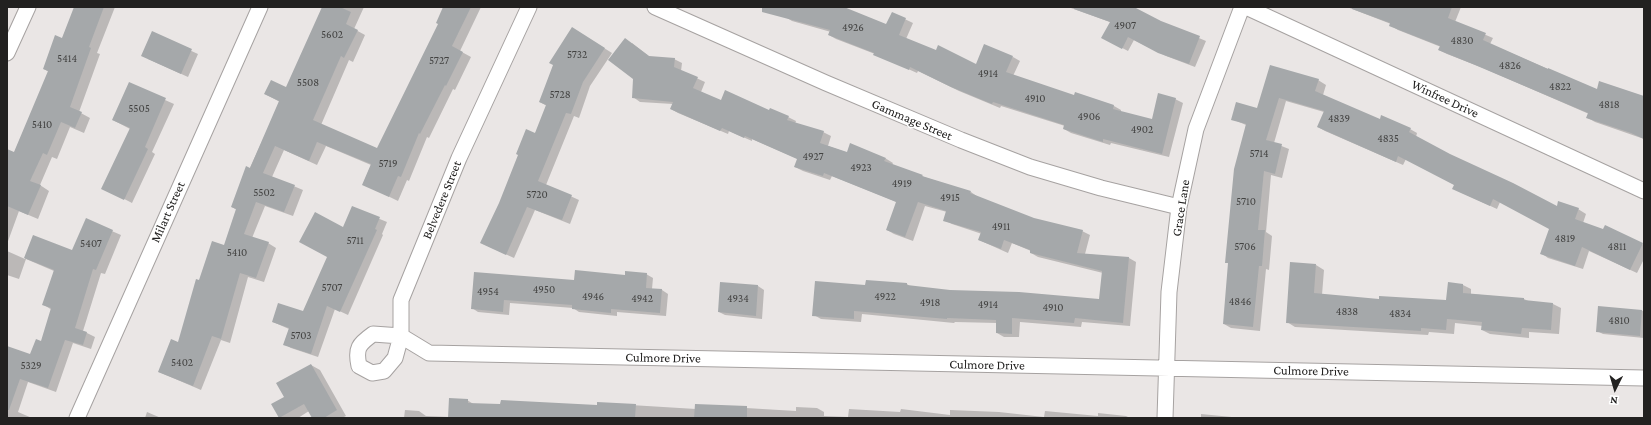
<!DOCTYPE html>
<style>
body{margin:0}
#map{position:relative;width:1651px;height:425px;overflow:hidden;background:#eae6e5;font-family:"Crimson Pro",serif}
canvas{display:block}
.frame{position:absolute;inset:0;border:8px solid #222120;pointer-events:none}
.north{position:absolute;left:1595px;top:369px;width:40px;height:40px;-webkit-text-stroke:3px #fff;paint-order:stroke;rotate:185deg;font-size:11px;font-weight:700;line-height:16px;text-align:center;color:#222120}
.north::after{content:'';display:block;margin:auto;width:14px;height:18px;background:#222120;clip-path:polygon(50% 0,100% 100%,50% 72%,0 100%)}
</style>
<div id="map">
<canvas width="1651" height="425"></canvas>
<div class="frame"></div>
<div class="north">N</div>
</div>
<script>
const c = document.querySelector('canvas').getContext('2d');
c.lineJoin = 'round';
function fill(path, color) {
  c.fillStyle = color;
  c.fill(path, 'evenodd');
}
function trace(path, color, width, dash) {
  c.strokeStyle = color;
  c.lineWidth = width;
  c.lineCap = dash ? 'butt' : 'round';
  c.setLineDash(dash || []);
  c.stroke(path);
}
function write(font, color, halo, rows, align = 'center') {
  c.font = font + ' "Crimson Pro",serif';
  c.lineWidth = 3;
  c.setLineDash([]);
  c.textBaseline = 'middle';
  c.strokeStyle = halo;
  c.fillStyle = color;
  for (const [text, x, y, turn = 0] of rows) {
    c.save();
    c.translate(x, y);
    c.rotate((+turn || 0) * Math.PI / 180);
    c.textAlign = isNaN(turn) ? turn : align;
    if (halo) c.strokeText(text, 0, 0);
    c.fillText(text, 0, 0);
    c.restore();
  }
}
fill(new Path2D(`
 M75,7H115L97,53L100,54L79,112L90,118L84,133L70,127L57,159L52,157L40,185L49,191L38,219L19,211L7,244V150L14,153L49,72L44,69L62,39Z
 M323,7H364L354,29L365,35L353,62L349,60L321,125L378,149L439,24L445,7H481L460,51L471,57L455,90L453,89L429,138L427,137L409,181L407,180L398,201L363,184L371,165L326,146L317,165L284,150L272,177L303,190L293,216L265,206L252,238L268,243L276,248L264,282L248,277L230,343L221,340L201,390L159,372L179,343L224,247L237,210L232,207L280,102L265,94L287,88Z
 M769,7H842L887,25L892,13L913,23L906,39L976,66L1013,57L1020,61L1013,76L1075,96V94L1114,106L1121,110V112L1152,120L1175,99L1183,103L1169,157L1111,143L1110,145L1071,133L1064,129L1065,126L1001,106L1000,108L959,91L918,71L917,73L875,54L836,39L829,35L831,32L792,21Z
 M1068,7H1133L1161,22L1206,41L1195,67L1166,56L1134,40L1128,51L1109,41L1110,22Z
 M1347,7H1461L1455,22L1493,38L1490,44L1597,90L1644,101V139L1595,122L1588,118L1589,114L1483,68L1447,54L1439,50L1441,47L1398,30L1390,25L1391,24Z
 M152,33L198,54L188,77L148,59Z
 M580,33L612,53L590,86L579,118L574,116L546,185L579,200L570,224L535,210L514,258L481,243L535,134L547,106L540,102Z
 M632,43L650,57L674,59L682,63L681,71L705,82L701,92L721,102L770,111L788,117L796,121L795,124L823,132L831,136L828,146L848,153L885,158L893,163L892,165L927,178L971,192L978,197L1033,219L1082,231L1090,235L1085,254L1129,258L1136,262L1130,326L1082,322L1081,327L1020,322L1019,337H1004L997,333V323L955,322L954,323L862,314L861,322L821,319L814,315L866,286L907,284L911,287L950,291L1100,300L1103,273L1038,257L1031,253V251L1012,243L1008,253L979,240L982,234L952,224L944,220L947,212L925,206L913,241L894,234L887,230L897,202L832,176L830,180L803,171L795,167L798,159L752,139V141L729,131L728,134L678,113L671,109L673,104L640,102L633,97L634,79Z
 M1270,67L1318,80L1326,85L1323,95L1380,121L1410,129L1417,133L1416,137L1449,155L1557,207L1578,209L1586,214L1583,223L1604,230L1606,226L1644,245V259L1637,273L1589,251L1583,269L1548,258L1541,253L1550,228L1500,202L1497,209L1460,192L1455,185L1406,159L1403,165L1325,131L1318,127L1324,112L1286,101L1274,143L1289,149L1282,178L1271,175L1266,232L1272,236L1269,270L1266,269L1260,331L1231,328L1224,324L1229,264L1226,262L1246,125L1232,119L1258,109Z
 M129,84L174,104L152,152L155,154L132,203L109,191L130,129L113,120Z
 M353,208L387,222L382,234L383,235L348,315L335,309L318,357L291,348L284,344L289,329L273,322L304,313Z
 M86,220L121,235L105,274L101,273L83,331L95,337L91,349L73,343L56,392L28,382L18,412L32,418H7V347L31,356L42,342L52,310L44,305L54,271L26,259L19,279L7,275V251L25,259L33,237L73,252Z
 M1316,265L1324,270L1322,295L1380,300L1447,301L1449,283L1463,285L1471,289V294L1524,299L1528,301L1553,304L1561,308L1559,334L1529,332V338L1490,334L1482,330L1483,326L1455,323L1454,334L1429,332L1428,335L1295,327L1287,322Z
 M646,274L653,278L652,289L662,290L668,294L666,316L617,312V316L579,312L573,308L510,303L509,315L478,312L472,308L574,281Z
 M721,283L758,286L764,290L762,319L725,315L719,312Z
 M1599,307L1644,311V338L1603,334L1597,331Z
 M311,365L320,370L346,416L342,418H313L309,411L298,418H280L273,405L285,397Z
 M467,400L475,405L598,406V403L696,409V405L796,411V407L817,408L824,412V416L848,417L849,409L900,412L901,409L950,415V410L999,412L1044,417L1045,411L1098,416V413L1126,416L1130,418H404L405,410L419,411L426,416L449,417Z
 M147,412L161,418H145Z
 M1201,414L1242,418H1201Z`), '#0003');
fill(new Path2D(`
 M74,7H104L89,47L91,48L70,107L82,112L75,128L61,122L47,155L43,153L30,181L41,185L28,215L7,206V149L14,152L48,71L43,69L55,35L62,38Z
 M322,7H340L351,12L346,24L358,30L344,58L341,56L313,120L377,148L438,24L436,23L443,7H471L452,46L463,52L446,86L445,85L420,134L419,133L401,177L398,176L389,197L362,185L371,164L317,142L309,161L275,146L263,173L295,185L284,212L256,202L244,234L269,242L256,278L240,273L221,339L212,336L193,386L158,372L171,339L178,342L196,279L199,280L212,241L224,245L236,209L231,207L246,166L250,168L279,101L264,94L271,80L286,87Z
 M762,7H844L886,24L892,12L906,18L899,35L936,50L938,45L976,64L984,44L1013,56L1006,72L1074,95L1075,92L1114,105L1113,109L1152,119L1158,93L1176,98L1162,154L1103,139V142L1063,129L1064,125L993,102L992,104L951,87L910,67L909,70L873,55L874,53L828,35L830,30L762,12Z
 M1074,7H1134L1161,21L1200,36L1189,64L1158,53L1128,37L1122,49L1101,38L1110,22L1074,9Z
 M1352,7H1452L1448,18L1486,33L1483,40L1548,69V68L1597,89L1599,81L1644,96V139L1631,133L1586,118L1588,113L1475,65L1438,50L1440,46L1389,26L1390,23L1352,9Z
 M572,27L605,48L583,82L571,114L566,113L538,181L572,195L562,220L527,207L506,255L480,243L499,203L518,155L516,154L526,129L535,133L546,105L539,102L553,65L549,63Z
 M152,31L192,49L181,74L141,56Z
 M625,38L649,56L675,58L674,67L698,77L693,88L721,100L725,90L769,110L770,108L789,116L787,120L824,131L820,143L847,152L850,143L886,158L884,161L923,175L922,176L971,191L970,193L1034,218L1083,230L1077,253L1129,257L1123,323L1075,318L1074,323L1012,318V334L996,333V320L947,318V319L854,311V319L812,316L815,281L865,285L866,280L907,283V285L950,290L1019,292L1099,299L1102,271L1030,253V250L1004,240L1001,249L978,240L981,232L943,221L946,211L918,202L905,237L886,230L896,202L824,173L823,176L794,167L797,159L745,136L744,138L722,128L720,131L670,109L673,102L632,98L633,79L608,60Z
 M1270,65L1319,79L1315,91L1380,119L1381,115L1411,128L1409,132L1450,154L1513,183L1557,206L1558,201L1579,208L1575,219L1603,229L1605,225L1643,243L1630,270L1582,247L1575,266L1540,254L1549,229L1493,199L1490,206L1452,189L1454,185L1398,156L1396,162L1317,127L1324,111L1279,98L1266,140L1282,144L1275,174L1264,171L1258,230H1265L1262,266H1259L1253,327L1223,324L1228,263H1225L1234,169L1246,124L1231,120L1236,102L1257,108Z
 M129,82L166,98L145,147L148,149L124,200L101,189L130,128L112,120Z
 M352,206L380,217L375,229L377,230L340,312L327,306L311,354L283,345L289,328L272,322L278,303L303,311L327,257L299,242L315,212L343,227Z
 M86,218L113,230L96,270L93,269L75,328L87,332L83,345L65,340L48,388L20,379L9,410H7V346L30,354L36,339L41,341L51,308L42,305L54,270L24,258L33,235L72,250Z
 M1290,262L1316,264L1314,293L1379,299V296L1446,300L1448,282L1463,284V293L1524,298V300L1553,303L1551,330L1522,328L1521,334L1481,330L1482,322L1447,319L1446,330L1421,328V331L1286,323Z
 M575,270L625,275V271L647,273L646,288L662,289L660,313L611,309V313L572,309V305L504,300L503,312L471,309L474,272L574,280Z
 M720,282L758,285L756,316L718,312Z
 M1598,306L1642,310L1640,336L1596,332Z
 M311,364L337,410L324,418H312L304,404L279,418L271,404L284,397L276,383Z
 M449,398L468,399V403L500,404L501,400L597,405V402L636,404L635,418H448Z
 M695,404L747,406V418H694Z`), '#a5a8aa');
const street = new Path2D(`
 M529,7L459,158L401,300V336L395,358L384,371L372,373L359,366C355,348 359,344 373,334L401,336L429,353L1644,378
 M655,7L826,83L961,140L1030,167L1101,188L1179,207
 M1246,7L1644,191
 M7,53L28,7
 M77,418L260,7
 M1165,418L1169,292L1179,207L1196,129L1242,7`);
trace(street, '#a6a2a1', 17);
trace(street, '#fff', 15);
write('11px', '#434342', null, [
 ["4907",1125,26],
 ["4926",853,28],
 ["5602",332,35],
 ["4830",1462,41],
 ["5732",577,55],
 ["5414",67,59],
 ["5727",439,61],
 ["4826",1510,66],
 ["4914",988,74],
 ["5508",308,83],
 ["4822",1560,87],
 ["5728",560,95],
 ["4910",1035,99],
 ["4818",1609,105],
 ["5505",139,109],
 ["4906",1089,117],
 ["4839",1339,119],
 ["5410",42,125],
 ["4902",1142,130],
 ["4835",1388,139],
 ["5714",1259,154],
 ["4927",813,157],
 ["5719",388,164],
 ["4923",861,168],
 ["4919",902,184],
 ["5502",264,193],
 ["5720",537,195],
 ["4915",950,198],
 ["5710",1246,202],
 ["4911",1001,227],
 ["4819",1565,239],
 ["5711",355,241],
 ["5407",91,244],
 ["5706",1245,247],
 ["4811",1617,247],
 ["5410",237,253],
 ["5707",332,288],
 ["4950",544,290],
 ["4954",488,292],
 ["4946",593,297],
 ["4922",885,297],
 ["4942",642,299],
 ["4934",738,299],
 ["4846",1240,302],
 ["4918",930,303],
 ["4914",988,305],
 ["4910",1053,308],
 ["4838",1347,312],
 ["4834",1400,314],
 ["4810",1619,321],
 ["5703",301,336],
 ["5402",182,363],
 ["5329",31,366]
]);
write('13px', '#222120', '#fff', [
 ["Winfree Drive",1445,99,25],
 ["Gammage Street",912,120,23],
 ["Belvedere Street",442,200,-68],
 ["Grace Lane",1181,208,-81],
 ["Milart Street",168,212,-66],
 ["Culmore Drive",663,358,1],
 ["Culmore Drive",987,365,1],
 ["Culmore Drive",1311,371,1]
]);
</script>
